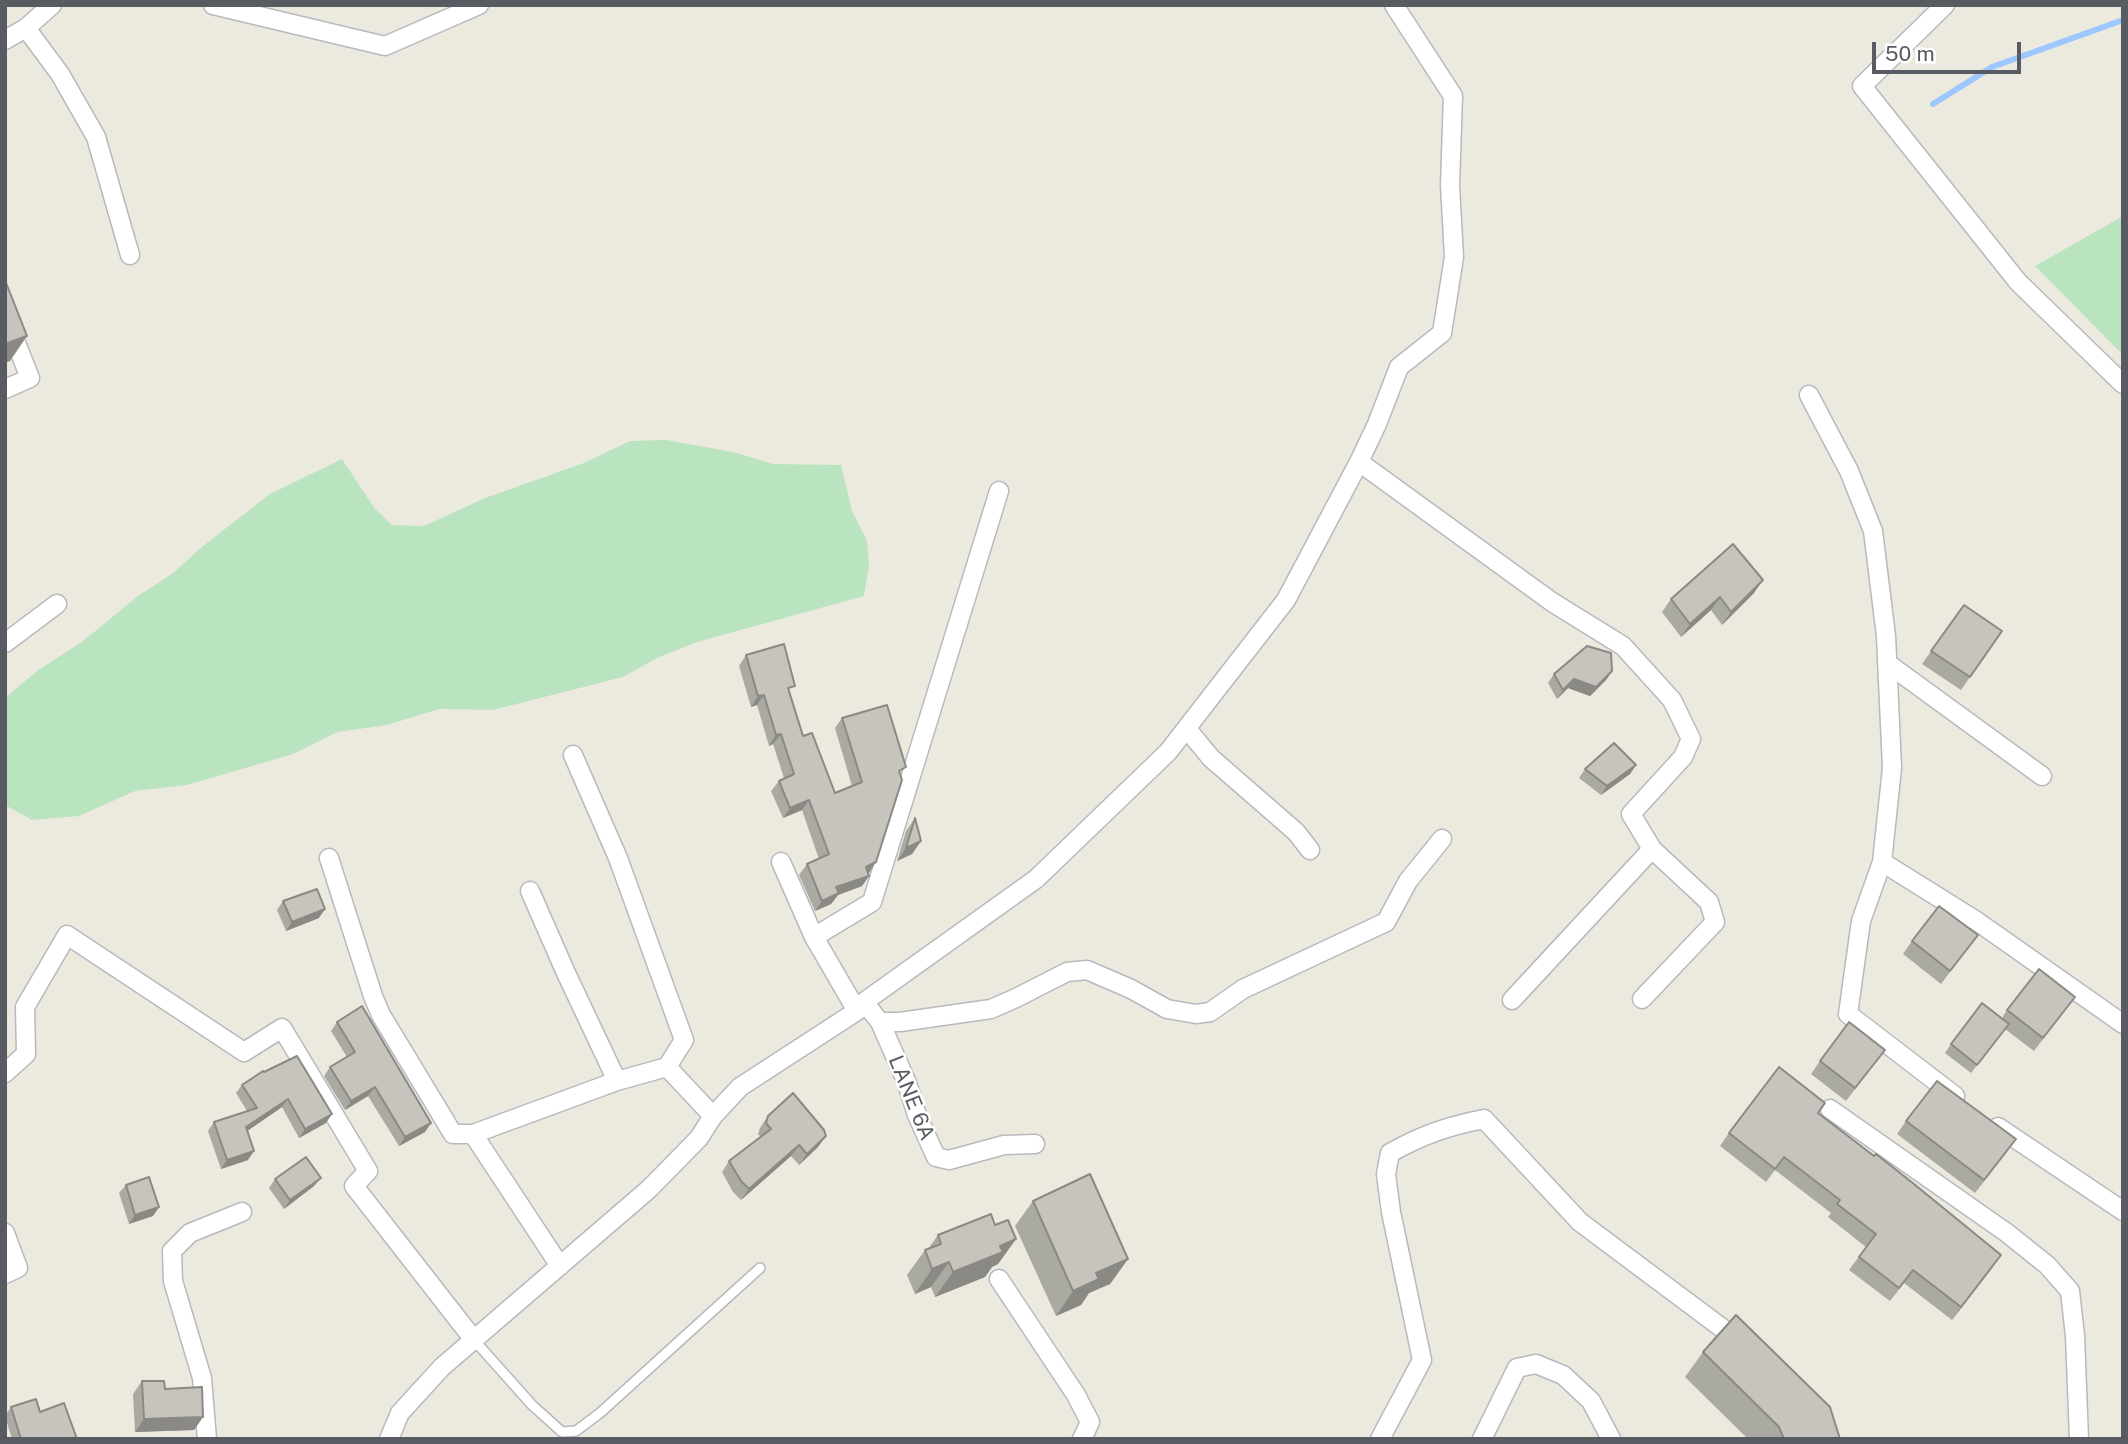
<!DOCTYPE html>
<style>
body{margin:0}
#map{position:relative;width:2128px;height:1444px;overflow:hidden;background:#eceadf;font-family:"Public Sans",sans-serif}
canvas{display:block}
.frame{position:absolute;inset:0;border:7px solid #585b61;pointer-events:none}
.scale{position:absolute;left:1872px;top:42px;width:149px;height:32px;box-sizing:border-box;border:4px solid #585b61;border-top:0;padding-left:9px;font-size:21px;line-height:24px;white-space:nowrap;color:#585b61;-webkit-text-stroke:5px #fff;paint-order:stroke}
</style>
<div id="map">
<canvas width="2128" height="1444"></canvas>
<div class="frame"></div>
<div class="scale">50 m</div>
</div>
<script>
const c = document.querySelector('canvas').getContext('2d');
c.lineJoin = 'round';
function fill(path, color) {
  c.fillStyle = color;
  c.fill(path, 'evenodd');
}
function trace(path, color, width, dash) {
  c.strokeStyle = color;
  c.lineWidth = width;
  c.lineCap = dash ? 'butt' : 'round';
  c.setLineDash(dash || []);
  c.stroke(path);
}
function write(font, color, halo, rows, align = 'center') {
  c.font = font + ' "Public Sans",sans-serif';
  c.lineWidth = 5;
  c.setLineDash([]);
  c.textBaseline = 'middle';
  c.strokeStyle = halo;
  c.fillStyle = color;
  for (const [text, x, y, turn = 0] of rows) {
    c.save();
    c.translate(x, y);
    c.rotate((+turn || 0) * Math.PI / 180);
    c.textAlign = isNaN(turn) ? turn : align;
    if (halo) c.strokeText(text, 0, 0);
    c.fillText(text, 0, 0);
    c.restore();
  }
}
fill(new Path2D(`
 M2123,216V355L2035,266Z
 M666,440L733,452L773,464L841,465L852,511L867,541L869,565L864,596L697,642L657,658L623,677L493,710L439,709L387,725L337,732L293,754L187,785L135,791L79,816L32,820L5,805V698L37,671L83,641L138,596L173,573L203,546L270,494L342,459L375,509L392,525L424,526L485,498L584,463L630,441Z`), '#bae4bf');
trace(new Path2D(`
 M1933,104L1992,67L2123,20`), '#9cc8ff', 6);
const service = new Path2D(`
 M474,1340L532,1405L562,1432L576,1431L600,1413L760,1268`);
const minor = new Path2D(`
 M213,5L385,46L479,5
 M1945,5L1862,86L2018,282L2123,384
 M26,28L60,74L96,137L130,255
 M5,40L26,28L52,5
 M5,315L30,378L5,389
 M1809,395L1849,471L1873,531L1886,636L1892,768L1882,862L1861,921L1848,1014L1955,1096
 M1359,462L1552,602L1623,646L1672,700L1691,739L1683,757L1631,814L1652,849L1709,902L1715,922L1642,999
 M5,643L57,604
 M1887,663L2042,776
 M1187,729L1211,758L1296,832L1310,850
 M573,755L618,858L684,1040L667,1067
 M329,858L373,996L381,1015L453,1134H473L560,1266
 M781,862L814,937L857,1011
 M1882,862L1978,922L2123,1024
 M530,891L566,973L617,1081L667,1067L713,1116
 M814,937L872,902L999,491
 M1512,1000L1652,849
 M864,1002L880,1022H900L991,1009L1016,998L1067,972L1087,970L1131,989L1167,1009L1196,1014L1210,1012L1243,989L1386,922L1408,881L1442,839
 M880,1022L907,1083L917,1115L936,1157L949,1160L1004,1145L1035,1144
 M5,1073L26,1054L25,1007L67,935L244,1052L282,1028L368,1171L354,1186L474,1340
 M1830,1109L2007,1233L2047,1265L2070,1291L2075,1336L2079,1439
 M1998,1127L2123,1211
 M473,1134L617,1081
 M5,1233L18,1268L5,1274
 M999,1279L1076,1395L1090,1422L1082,1439
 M207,1439L202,1378L173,1281L172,1251L190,1233L242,1212
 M389,1439L400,1413L442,1367L649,1189L699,1138L713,1116L740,1087L857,1011L864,1002L1036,879L1168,752L1286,600L1359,462L1377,424L1399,367L1442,333L1454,257L1450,185L1453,96L1394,5
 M1380,1439L1422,1360L1391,1212L1386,1174L1390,1153C1422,1135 1448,1126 1484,1119L1580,1222L1742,1343
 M1482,1439L1517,1368L1536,1364L1563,1375L1591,1401L1611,1439`);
trace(service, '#b7b9bf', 12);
trace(minor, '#b7b9bf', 21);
trace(service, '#fff', 9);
trace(minor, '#fff', 18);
fill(new Path2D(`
 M1754,593L1722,625L1711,610L1681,637L1662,612L1671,599Z
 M1964,605L2002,631L1961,690L1922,664Z
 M746,655L790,694L803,736L835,793L852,786L835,728L842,718L900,775L868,873L869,876L862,886L838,895L831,904L815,911L799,875L807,864L819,859L802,810L783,818L771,791L779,781L784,778L773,744L769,746L757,705L751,707L739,666Z
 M1612,671L1606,680L1590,696L1568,688L1557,699L1548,683L1554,674Z
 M1636,765L1630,774L1601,795L1579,778L1585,769Z
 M915,818L921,841L912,854L897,861L906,831Z
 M283,901L319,918L286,931L277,910Z
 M1978,935L1941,984L1903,954L1912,941Z
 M2007,1010H2065L2034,1051L2005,1029L1971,1073L1945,1053L1951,1044L2002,1018Z
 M337,1022L431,1123L425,1132L399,1146L368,1096L345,1110L324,1076L330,1067L347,1057L331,1031Z
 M1885,1050L1846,1101L1811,1074L1820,1061Z
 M263,1071L326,1123L299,1138L282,1107L247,1131L248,1160L221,1169L208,1131L214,1122L247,1111L236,1093L242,1085Z
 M1818,1113L1992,1268L1952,1320L1904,1283L1890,1301L1849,1270L1866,1247L1828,1217L1831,1213L1775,1170L1766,1182L1720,1146L1729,1133Z
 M768,1116L818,1147L799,1165L791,1156L741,1200L733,1192L722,1172L729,1161L761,1137L758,1134L760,1128Z
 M1906,1121L2007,1152L1975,1193L1897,1134Z
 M275,1179L314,1186L284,1209L269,1188Z
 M126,1185L159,1207L153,1216L129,1224L119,1193Z
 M1033,1201L1128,1259L1110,1284L1089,1293L1081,1305L1056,1316L1015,1226Z
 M995,1225L1016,1239L998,1264L992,1267L985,1277L935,1297L931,1287L915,1294L907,1275L925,1250L928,1249L938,1235Z
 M1703,1352L1840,1439H1748L1685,1377Z
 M142,1381L165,1389L203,1417L194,1430L135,1432L133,1394Z
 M11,1407L40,1412L77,1439H12L5,1416Z`), '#aaa9a2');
fill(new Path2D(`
 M27,336L10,361L5,363V344Z
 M1763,580L1754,593L1722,625L1731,612Z
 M1720,597L1711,610L1681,637L1690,624Z
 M1612,671L1606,680L1590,696L1568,688L1557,699L1563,690L1574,679Z
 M764,695L757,705L751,707L758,696Z
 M781,734L773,744L769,746L776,735Z
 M1636,765L1630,774L1601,795L1607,786Z
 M809,800L802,810L783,818L790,808Z
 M921,841L912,854L897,861L906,848Z
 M876,862L869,873L859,878L866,867Z
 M869,876L862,886L838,895L831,904L815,911L822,901L836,887Z
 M325,909L319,918L286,931L292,922Z
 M375,1087L368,1096L345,1110L351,1101Z
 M288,1099L282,1107L240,1136L246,1127Z
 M332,1114L326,1123L299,1138L305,1129Z
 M431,1123L425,1132L399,1146L405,1137Z
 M826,1136L818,1147L799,1165L807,1154Z
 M799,1145L791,1156L741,1200L749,1189Z
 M254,1151L248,1160L221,1169L227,1160Z
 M321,1178L314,1186L284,1209L290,1200Z
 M159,1207L153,1216L129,1224L135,1215Z
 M1016,1239L998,1264L992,1267L985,1277L935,1297L953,1272L1000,1246Z
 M2001,1255L1992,1268L1952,1320L1961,1307Z
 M1128,1259L1110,1284L1089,1293L1081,1305L1056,1316L1073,1291L1096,1273Z
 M949,1262L931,1287L915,1294L932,1269Z
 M203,1417L194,1430L135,1432L144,1419Z`), '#8b8984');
const building = new Path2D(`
 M5,280L27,336L5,344Z
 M1733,544L1763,580L1731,612L1720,597L1690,624L1671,599Z
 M1964,605L2002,631L1970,677L1931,651Z
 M784,644L795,686L788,688L803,736L812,733L835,793L862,782L842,718L887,705L906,767L899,771L902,780L876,862L866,867L869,876L836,887L839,893L822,901L807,864L829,854L809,800L790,808L779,781L794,774L781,734L776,735L764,695L758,696L746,655Z
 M1587,646L1611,653L1612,671L1596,687L1574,679L1563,690L1554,674Z
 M1614,743L1636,765L1607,786L1585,769Z
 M915,818L921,841L906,848Z
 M317,889L325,909L292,922L283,901Z
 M1939,906L1978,935L1950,971L1912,941Z
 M2039,969L2075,997L2043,1038L2007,1010Z
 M1982,1003L2009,1024L1977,1065L1951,1044Z
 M362,1006L431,1123L405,1137L375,1087L351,1101L330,1067L355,1052L337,1022Z
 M1849,1022L1885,1050L1855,1088L1820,1061Z
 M297,1056L332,1114L305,1129L288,1099L246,1127L254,1151L227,1160L214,1122L257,1108L242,1085L263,1071L264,1072Z
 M1779,1067L1825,1103L1818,1113L1874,1156L1876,1154L1914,1184L2001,1255L1961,1307L1913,1270L1899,1288L1859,1257L1876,1234L1837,1204L1840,1200L1784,1157L1775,1169L1729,1133Z
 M1937,1081L2016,1139L1984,1180L1906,1121Z
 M793,1093L824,1130L826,1136L807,1154L799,1145L749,1189L741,1181L729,1161L771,1129L766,1123L768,1116Z
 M306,1157L321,1178L290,1200L275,1179Z
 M1090,1174L1128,1259L1096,1273L1099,1279L1073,1291L1033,1201Z
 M149,1177L159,1207L135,1215L126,1185Z
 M991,1214L995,1225L1008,1220L1016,1239L1000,1246L1003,1252L953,1272L949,1262L932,1269L925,1250L941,1244L938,1235Z
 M1736,1315L1830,1407L1840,1439H1784L1779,1427L1703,1352Z
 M142,1381H164L165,1389L202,1387L203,1417L144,1419Z
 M36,1399L40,1412L64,1403L77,1439H21L11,1407Z`);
fill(building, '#c6c4bc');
trace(building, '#8b8984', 2);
write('21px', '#585b61', '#fff', [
 ["LANE 6A",911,1098,68]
]);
</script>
